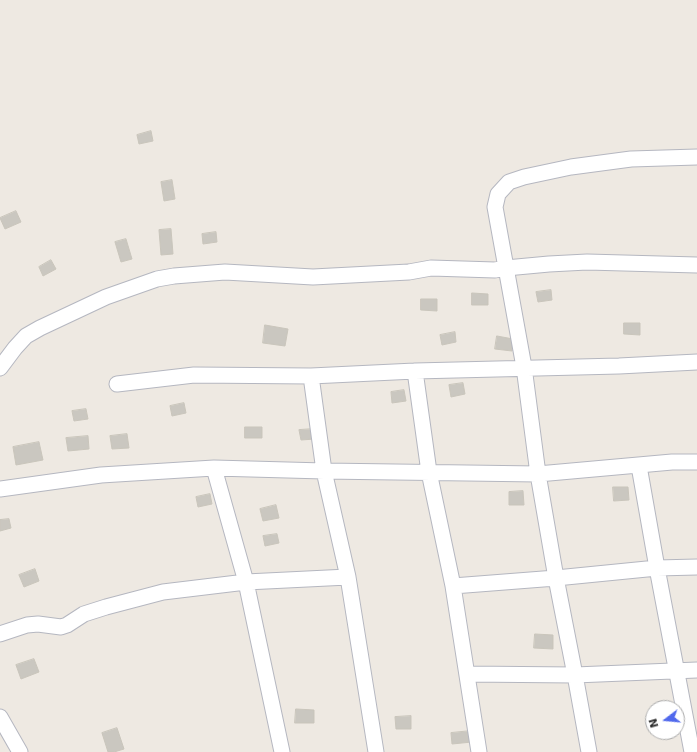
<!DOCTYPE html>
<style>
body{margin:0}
#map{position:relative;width:697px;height:752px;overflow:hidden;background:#eee9e2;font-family:"DejaVu Sans",sans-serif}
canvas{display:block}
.north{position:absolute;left:645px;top:700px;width:40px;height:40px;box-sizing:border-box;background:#fff;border:1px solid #ababab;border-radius:50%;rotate:254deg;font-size:11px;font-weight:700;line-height:16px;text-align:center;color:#2e2e2e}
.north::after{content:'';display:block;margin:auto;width:14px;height:18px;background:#5169ec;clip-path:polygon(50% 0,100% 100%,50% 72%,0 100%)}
</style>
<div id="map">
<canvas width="697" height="752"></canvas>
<div class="north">N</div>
</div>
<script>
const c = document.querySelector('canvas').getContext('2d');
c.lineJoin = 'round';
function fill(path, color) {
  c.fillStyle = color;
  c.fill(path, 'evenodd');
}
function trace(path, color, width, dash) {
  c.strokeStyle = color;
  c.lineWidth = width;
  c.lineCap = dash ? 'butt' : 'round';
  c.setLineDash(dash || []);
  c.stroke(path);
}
const building = new Path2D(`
 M151,131L153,141L139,144L137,135Z
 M172,180L175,199L164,201L161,182Z
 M16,211L21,222L5,229L0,218Z
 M171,229L173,254L161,255L159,230Z
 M216,232L217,242L203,244L202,234Z
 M126,239L132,259L121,262L115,242Z
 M51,260L56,269L43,276L39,267Z
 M551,290L552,300L538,302L536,292Z
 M472,293L488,294V305H472Z
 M421,299H437V311L421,310Z
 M624,323H640V335L624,334Z
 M265,325L288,329L285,346L263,343Z
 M455,332L456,342L442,345L440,335Z
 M497,336L513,339L512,351L495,349Z
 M463,383L465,394L451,397L449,385Z
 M404,390L406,401L392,403L391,392Z
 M184,403L186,413L172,416L170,406Z
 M86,409L88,419L74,421L72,411Z
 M245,427H262V438H245Z
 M314,429L315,439L301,440L299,430Z
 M127,434L129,448L112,449L110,436Z
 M88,436L89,449L68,451L66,438Z
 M39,442L43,460L16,465L13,447Z
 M613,487H628L629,500L614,501Z
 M523,491L524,505H509V492Z
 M210,494L212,504L198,507L196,497Z
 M276,505L279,518L263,521L260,509Z
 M9,519L11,528L0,531V520Z
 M277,534L279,543L265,546L263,536Z
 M35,569L39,581L24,587L19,575Z
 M535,634L553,635V649L534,648Z
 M34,659L39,672L21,679L16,665Z
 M296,709L314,710V723H295Z
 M411,716V729H396L395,717Z
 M117,728L124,749L114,752H108L102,733Z
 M471,731L472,742L452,744L451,733Z`);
fill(building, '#cac7c0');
trace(building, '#c9c5bb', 1);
const street = new Path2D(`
 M0,368L15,348L26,336L40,328L106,297L157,279L174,276L225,272L313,277L409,272L431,268L495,270L506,268L549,264L587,262L697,265
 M415,371L429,472L453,586L479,752
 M311,376L324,471L348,577L376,752
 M117,384L194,375L311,376L415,371L619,366L697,362
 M639,466L657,568L692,752
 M214,468L246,582L282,752
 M0,489L101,475L214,468L324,471L538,474L672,462H697
 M453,586L556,578L657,568L697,567
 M0,634L27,625L38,624L61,627L67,625L84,614L106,607L163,592L246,582L348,577
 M467,674L575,675L697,670
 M0,717L20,752
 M589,752L575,675L556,578L538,474L524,367L495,207L498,194L509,182L524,177L571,167L631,159L697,157`);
trace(street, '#b5b7c0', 17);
trace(street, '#fff', 15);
</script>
